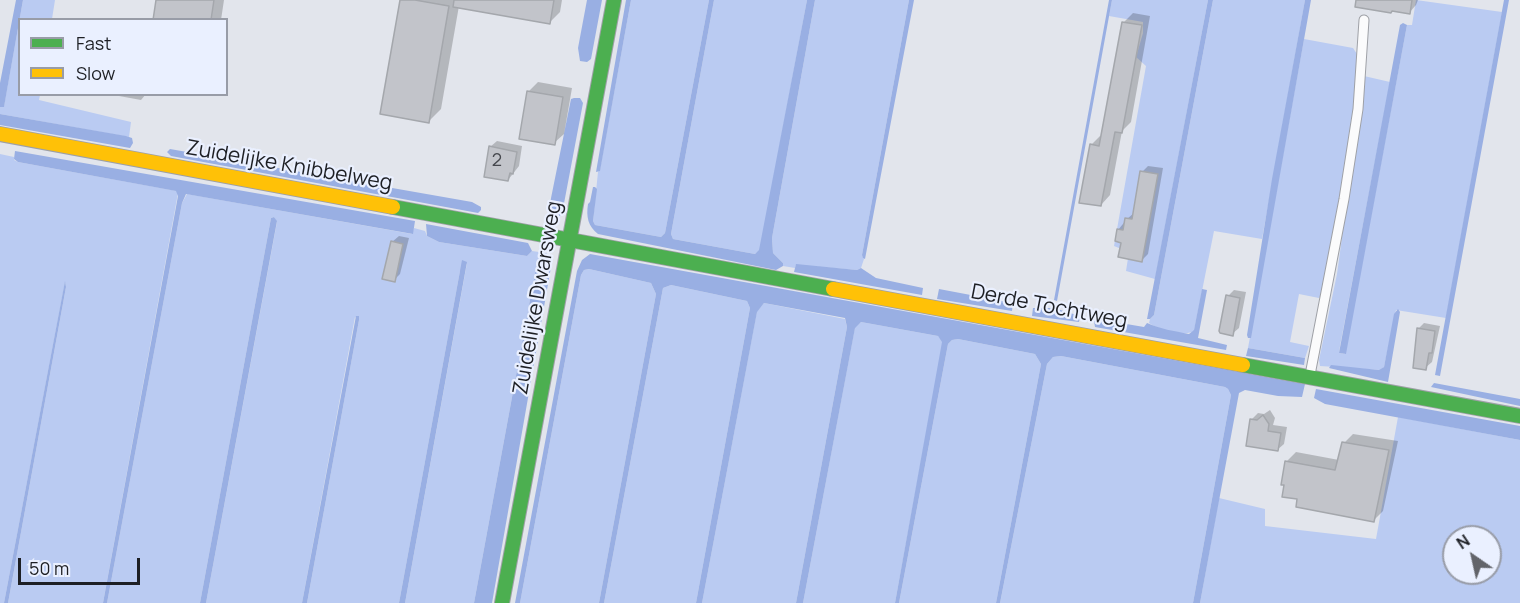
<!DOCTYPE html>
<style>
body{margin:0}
#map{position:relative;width:1520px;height:603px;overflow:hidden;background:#e2e5ec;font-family:Manrope,sans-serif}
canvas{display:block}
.legend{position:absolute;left:18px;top:18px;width:210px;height:78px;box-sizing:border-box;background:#eaf0ff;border:2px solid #989ca7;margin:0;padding:8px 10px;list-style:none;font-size:18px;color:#1d1f24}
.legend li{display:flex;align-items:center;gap:12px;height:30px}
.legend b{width:30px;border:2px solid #989ca7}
.north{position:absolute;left:1442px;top:525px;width:60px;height:60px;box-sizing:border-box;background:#eaf0ff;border:2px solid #989ca7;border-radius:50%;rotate:326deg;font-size:16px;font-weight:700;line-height:24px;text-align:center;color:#1d1f24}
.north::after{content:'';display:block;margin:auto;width:21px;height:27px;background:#62646a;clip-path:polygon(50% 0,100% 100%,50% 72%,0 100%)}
.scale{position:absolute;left:18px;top:558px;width:122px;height:27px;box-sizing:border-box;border:3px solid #1d1f24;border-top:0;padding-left:8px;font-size:18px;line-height:21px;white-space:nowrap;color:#1d1f24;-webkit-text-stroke:4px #eaf0ff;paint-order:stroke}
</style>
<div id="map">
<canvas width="1520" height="603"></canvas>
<ul class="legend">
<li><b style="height:8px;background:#4caf50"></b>Fast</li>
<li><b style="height:8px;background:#ffc107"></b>Slow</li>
</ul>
<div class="north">N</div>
<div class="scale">50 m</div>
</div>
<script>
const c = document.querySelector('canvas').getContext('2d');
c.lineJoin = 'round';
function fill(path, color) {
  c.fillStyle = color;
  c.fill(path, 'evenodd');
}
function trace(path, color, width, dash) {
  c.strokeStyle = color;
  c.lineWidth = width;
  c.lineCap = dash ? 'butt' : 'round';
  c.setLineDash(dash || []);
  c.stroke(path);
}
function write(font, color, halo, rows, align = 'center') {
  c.font = font + ' Manrope,sans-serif';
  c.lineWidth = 4.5;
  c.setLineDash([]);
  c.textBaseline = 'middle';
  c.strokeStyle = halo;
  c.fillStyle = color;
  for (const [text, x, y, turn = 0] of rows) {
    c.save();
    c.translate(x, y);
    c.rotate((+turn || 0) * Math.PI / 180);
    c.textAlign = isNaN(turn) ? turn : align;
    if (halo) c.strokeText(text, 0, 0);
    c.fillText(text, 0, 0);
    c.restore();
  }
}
fill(new Path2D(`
 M23,0H55L52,19L20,20V94L40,95L39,100L131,122L129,137L0,114V107L4,106Z
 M631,0H709L665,233L661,237L595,225L593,221L598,172L600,169Z
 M714,0H807L760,250L755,254L673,239L671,234Z
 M815,0H909L862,255L864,259L861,268L857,270L796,265L795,268L783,266V263L773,253L772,238Z
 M1112,0H1208L1155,279L1126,271L1129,252L1114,246L1146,66L1136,57L1143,33V22L1109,16Z
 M1213,0H1305L1262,239L1214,231L1194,331C1183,337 1159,330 1149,323L1150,319L1154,315Z
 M1416,0L1502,12L1446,318L1396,310L1384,367L1380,370L1320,366L1319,360L1337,274L1364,76L1390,82L1340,346L1339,353L1345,354L1407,25H1412Z
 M1304,39L1353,48L1357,54L1353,113L1324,292L1319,298L1299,294L1290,342L1309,346L1305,358L1248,348Z
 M0,154L14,157V160L18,162L177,191L178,193L103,603H8L66,287L65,282L4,603H0Z
 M187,194L412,234L414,228L425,231L427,236L439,242L527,256L532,251L546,253L540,255L537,262L474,603H405L467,263L460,271L399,603H307L359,320L355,317L302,603H206L277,222L274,217L271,218L200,603H107L182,203Z
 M589,269L651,283L656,294L599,603H520L581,275L584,270Z
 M671,285L747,301L750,308L696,603H604L663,288Z
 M764,303L845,319L847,327L796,603H702L757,311Z
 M861,322L938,336L943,342L895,603H803L855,327Z
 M958,339L1035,354L1041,364L996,603H899L948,344L952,340Z
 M1061,356L1225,387L1228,389L1231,395L1193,603H1000L1047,364L1053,357Z
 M1398,417L1520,440V603H1200L1219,498L1265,509V526L1376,539ZM1454,537H1490V573H1454Z`), '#bacbf2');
fill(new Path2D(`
 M16,0H23L4,107H0V83Z
 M587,0H602L591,59L587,62L580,61L578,48Z
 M626,0H631L600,171L596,172Z
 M709,0H714L671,234L673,239L755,254L759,250L807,0H815L772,238L773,253L783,263V266L776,270L598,234C588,226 586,217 588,204L590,202L593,187H595L597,189L593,221L595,225L661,237L665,233Z
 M909,0H914L865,259L863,258L862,255Z
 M1109,0H1112L1057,301L1054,300Z
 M1208,0H1213L1154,315L1150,319H1147Z
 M1305,0H1311L1251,338H1248L1247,335L1272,179Z
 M1504,0H1509L1440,376L1435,375Z
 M1403,23L1407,25L1346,354L1339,353L1400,25Z
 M574,98H580L583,103L562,214L560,216L551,214L549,208L571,99Z
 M0,114L126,136L132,138L133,143L130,148L0,125Z
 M170,149L472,202L481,207V210L478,213L171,156L167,152Z
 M15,151L415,221L413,234L186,194L182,203L107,603H103L178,196L176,191L18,162L14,159Z
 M274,217L277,221L206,603H200L271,218Z
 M426,224L528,243L532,251L527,256L439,242L427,236Z
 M546,253L550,256L551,267L492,603H474L537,262L540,255Z
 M590,254L1305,384L1302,397L1278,396L1245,390L1239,393L1200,603H1193L1231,395L1228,389L1225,387L1061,356L1053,357L1047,364L1000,603H996L1041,364L1035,354L958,339L952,340L948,344L899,603H895L942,342L938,336L861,322L855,328L803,603H796L847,327L845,318L764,303L757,312L702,603H696L750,308L747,301L671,285L663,288L604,603H599L656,294L651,283L589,269L584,270L581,275L520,603H515L577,271L582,260Z
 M462,260L467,262L405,603H399Z
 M796,264L857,270L861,268L876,278L923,288L922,295L794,272Z
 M65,281L66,287L8,603H4Z
 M939,289L1013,303L1012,311L937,299Z
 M1202,289L1207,290L1198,338L1227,345L1226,350L1095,327L1094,321L1097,319L1144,327L1147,323C1160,329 1174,331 1189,334L1194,330Z
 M1033,308H1054L1080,316L1079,322L1032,316Z
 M1398,309L1400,312L1388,382L1329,368L1331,365L1379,370L1384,367L1394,314Z
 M356,316H359V320L307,603H302Z
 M1248,348L1305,358L1304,365L1246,356Z
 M1434,383L1520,399V406L1431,387Z
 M1316,389L1520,426V440L1325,404L1314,398Z`), '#99afe3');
fill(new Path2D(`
 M158,0H224L221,20H154Z
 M402,0H460L441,109L429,121Z
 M471,0H562L560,12L549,23Z
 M1373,0H1418L1416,5L1409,13Z
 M1133,13L1150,16L1131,122L1122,131L1110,195L1101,205L1091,145L1100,136H1102L1123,23Z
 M538,82L572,88L564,134L554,143L529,91Z
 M119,94H146L141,100L119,96Z
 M497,141L522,146L519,166L508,180L490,147Z
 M1148,166L1163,168L1148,254L1142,260L1123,241L1118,230L1127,219L1134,213L1142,172Z
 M399,236L409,238L400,274L394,280L392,242Z
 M1234,290L1246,292L1239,328L1232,334L1228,296Z
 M1424,323L1440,326L1432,362L1425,368L1418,329Z
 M1270,410L1275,418L1273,425L1287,427L1284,444L1277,450L1252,419L1258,413L1264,414Z
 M1353,434L1398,441L1383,511L1374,520L1299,498L1287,461L1296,452L1339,460L1344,443Z`), '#0003');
const building = new Path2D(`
 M156,0H214L211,20H153Z
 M400,0H415L449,6L429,123L380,114Z
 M454,0H554L550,24L453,7Z
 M1356,0H1412L1410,14L1392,11L1391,13L1355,7Z
 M1122,22L1142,25L1122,133L1115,132L1101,206L1079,203L1090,144L1099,146Z
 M527,91L563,97L555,145L519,139Z
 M489,146L517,152L513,174L510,173L508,181L484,177Z
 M1140,171L1158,174L1142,262L1118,257L1121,243L1115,241L1117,229L1123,230L1125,218L1132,219Z
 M391,241L403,244L395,282L382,279Z
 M1226,295L1240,298L1233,336L1220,333L1219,331Z
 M1417,328L1435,331L1432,353H1429L1426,370L1413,368Z
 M1263,415L1269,424L1268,431L1281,433L1278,451L1246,446L1250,419L1257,420Z
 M1342,442L1389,450L1374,522L1296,507L1297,499L1282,497L1284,485H1281L1285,461L1335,470Z`);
fill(building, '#c2c4ca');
trace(building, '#a4a7ac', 1.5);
const lane = new Path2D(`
 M1310,375L1344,199L1358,109L1364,20`);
const fast = new Path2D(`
 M393,207L833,289
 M1243,365L1520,416
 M502,603L614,0`);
const slow = new Path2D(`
 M0,134L393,207
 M833,289L1243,365`);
trace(lane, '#9ea0a6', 11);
trace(fast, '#9ea0a6', 16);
trace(slow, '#9ea0a6', 16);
trace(lane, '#fbfbfc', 9);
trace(fast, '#4caf50', 14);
trace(slow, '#ffc107', 14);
write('18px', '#46484e', null, [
 ["2",497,161]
]);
write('21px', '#1d1f24', '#eaf0ff', [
 ["Zuidelijke Knibbelweg",289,166,10],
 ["Zuidelijke Dwarsweg",538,298,-80],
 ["Derde Tochtweg",1049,307,11]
]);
</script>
